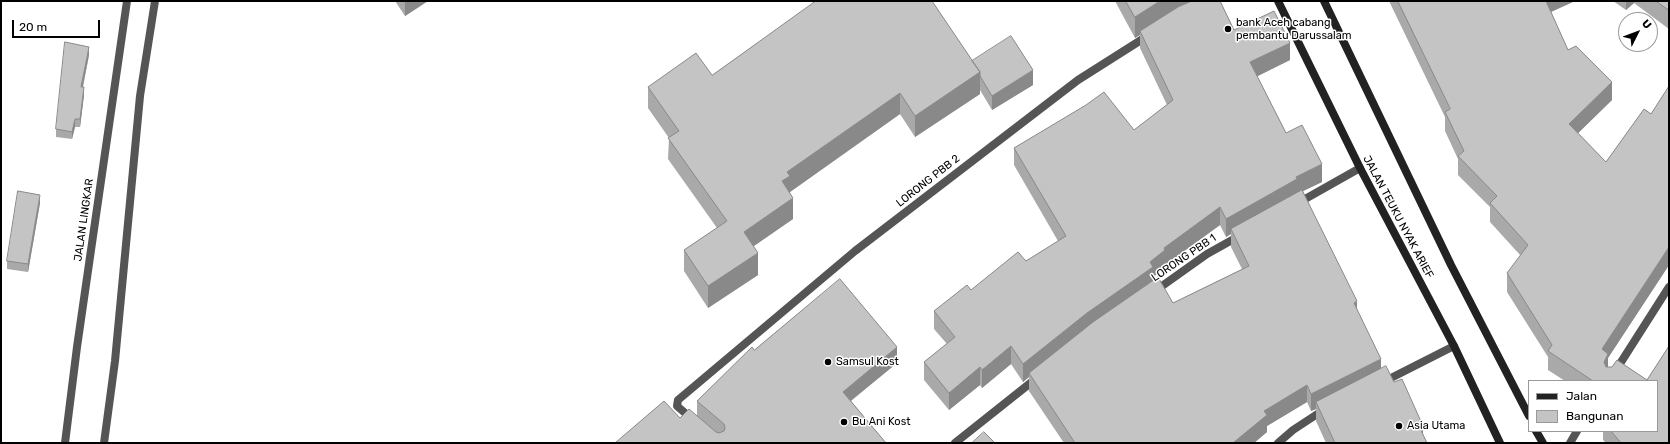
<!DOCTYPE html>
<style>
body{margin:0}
#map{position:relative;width:1670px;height:444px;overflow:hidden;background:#fff;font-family:Rubik,sans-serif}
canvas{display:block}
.frame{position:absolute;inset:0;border:2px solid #000;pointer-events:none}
.legend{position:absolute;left:1528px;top:380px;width:130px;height:52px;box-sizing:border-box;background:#fff;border:1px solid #999;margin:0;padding:5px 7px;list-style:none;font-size:12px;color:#000}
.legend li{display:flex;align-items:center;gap:8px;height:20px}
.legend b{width:20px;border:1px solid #999}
.north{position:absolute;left:1618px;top:12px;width:40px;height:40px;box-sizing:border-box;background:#fff;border:1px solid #999;border-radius:50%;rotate:48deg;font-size:11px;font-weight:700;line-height:16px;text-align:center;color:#000}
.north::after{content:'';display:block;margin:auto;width:14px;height:18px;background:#000;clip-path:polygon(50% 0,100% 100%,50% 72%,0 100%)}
.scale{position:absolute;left:12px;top:20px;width:88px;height:18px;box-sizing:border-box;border:2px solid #000;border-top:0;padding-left:5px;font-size:12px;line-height:14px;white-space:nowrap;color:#000;-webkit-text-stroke:3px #fff;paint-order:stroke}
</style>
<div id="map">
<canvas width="1670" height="444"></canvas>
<div class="frame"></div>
<ul class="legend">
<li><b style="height:5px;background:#222"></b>Jalan</li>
<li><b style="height:11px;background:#c4c4c4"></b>Bangunan</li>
</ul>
<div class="north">U</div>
<div class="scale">20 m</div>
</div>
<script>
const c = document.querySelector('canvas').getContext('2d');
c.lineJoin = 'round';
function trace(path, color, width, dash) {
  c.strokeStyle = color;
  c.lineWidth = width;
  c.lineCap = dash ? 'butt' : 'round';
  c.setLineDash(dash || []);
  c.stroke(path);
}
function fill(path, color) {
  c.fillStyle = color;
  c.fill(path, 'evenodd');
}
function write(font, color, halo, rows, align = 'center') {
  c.font = font + ' Rubik,sans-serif';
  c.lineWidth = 3;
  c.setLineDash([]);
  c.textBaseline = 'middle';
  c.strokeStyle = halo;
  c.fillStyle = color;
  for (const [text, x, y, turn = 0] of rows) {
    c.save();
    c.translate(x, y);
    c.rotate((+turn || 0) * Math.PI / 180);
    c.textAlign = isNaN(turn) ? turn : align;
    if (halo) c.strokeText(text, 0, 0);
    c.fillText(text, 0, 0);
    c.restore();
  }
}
trace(new Path2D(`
 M1298,203L1360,168
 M1155,291L1207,254L1241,235
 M1609,381L1669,287
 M1383,382L1454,346
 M692,419L677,406L678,400L855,251L1078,80L1149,35
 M955,443L1038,377
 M1278,443L1293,430L1325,409
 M1570,443L1577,431`), '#555', 8);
trace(new Path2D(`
 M65,443L77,347L127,1
 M104,443L115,361L140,96L155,1`), '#555', 8);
trace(new Path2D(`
 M1278,1L1360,168L1454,346L1500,443
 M1324,1L1451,265L1529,416
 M1536,431L1543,443`), '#222', 8);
fill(new Path2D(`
 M395,1H428L405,16Z
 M1115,1H1220L1234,30L1290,60L1257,76L1286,133L1322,182L1303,191L1357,309L1381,368L1394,382L1423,436L1427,443H1326L1316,421V409L1311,411L1307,402L1267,426V432L1254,443H1064L1029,391V377L1023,382L1011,364L982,388L980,385L949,410L924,380V362L947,344L934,329V311L1026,261L1058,241L1014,165V148L1134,130L1167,105L1140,48V35L1135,38ZM1220,225L1226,237L1231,234V247L1242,269L1173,303L1153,281V277L1165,268V265Z
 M1389,1H1575L1551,12L1568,50L1576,46L1612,82V100L1578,133L1606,162L1644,109L1651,114L1669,86V265L1608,358V367H1612L1617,360L1647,380L1669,346V443H1606L1603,440V431H1657V381H1565L1548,370V357L1507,292V273L1521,256L1490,222V207L1458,175V159L1445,131V117Z
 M1613,1H1669V29L1634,3L1626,10Z
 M89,55L83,87L84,95L80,127H75L72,139L56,137V129Z
 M972,61L1033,85L992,110L980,90V94L915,137L900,114L790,192L793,219L753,246L758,275L708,308L684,271V250L717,228L668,159L669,138L648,108V87L712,75Z
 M40,203L28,272L7,269V261Z
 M754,350L897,363L851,401L886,443H615L680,418L697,416V401Z`), '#a9a9a9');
fill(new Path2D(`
 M405,1H428L405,16Z
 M1160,1H1205L1140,31V35L1135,38V17Z
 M1544,1H1575L1544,15Z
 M1626,1H1634V3L1626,10Z
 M1290,43V60L1250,80V62Z
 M89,47V55L81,95V87Z
 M1033,70V85L992,110V96Z
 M980,72V94L915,137V116Z
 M1612,82V100L1569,142V124Z
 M84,87V95L80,127V119Z
 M900,93V114L790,192V197L782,181L787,172Z
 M75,119V127L72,139V132Z
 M1322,164V182L1297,194L1231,229V234L1226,237V219L1296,177Z
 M40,195V203L28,272V264Z
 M793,198V219L744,253V232Z
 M1220,207V225L1165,265V268L1153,277V285L1029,373V377L1023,382V364L1150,262L1164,248Z
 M1669,247V265L1608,358V372L1604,380L1602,349Z
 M758,253V275L708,308V286Z
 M1357,301V319L1354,303Z
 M1011,346V364L982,388V370Z
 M897,347V363L843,407V392Z
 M1381,359V376L1316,402V409L1311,411V394Z
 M980,367V385L949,410V393Z
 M1307,385V402L1267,426V432L1254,443H1233L1264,411Z
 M1423,426V443L1420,428Z`), '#898989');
const building = new Path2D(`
 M816,1H932L980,72L915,116L900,93L787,172L790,176L782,181L793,198L744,232L758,253L708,286L684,250L727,221L668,138L679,131L648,87L696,53L712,75Z
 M1126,1H1160L1135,17Z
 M1192,1H1220L1234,30L1274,11L1290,43L1250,62L1286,133L1302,125L1322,164L1296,177L1297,179L1226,219L1220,207L1164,248L1165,250L1150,262L1153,267L1087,313L1023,364L1011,346L982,370L980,367L949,393L924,362L955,337L934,311L967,285L971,290L1018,252L1026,261L1066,236L1014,148L1086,105L1104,92L1134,130L1173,100L1140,31L1178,7Z
 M1398,1H1546L1568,50L1576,46L1612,82L1569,124L1606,162L1644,109L1651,114L1669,86V247L1602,349L1608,354L1604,362L1606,367H1612L1617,360L1647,380L1669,346V443H1621L1611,431H1657V381H1593L1548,351L1552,345L1507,273L1528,245L1490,203L1497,196L1458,156L1464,151L1445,112L1450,109Z
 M1656,1H1669V10Z
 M1011,36L1033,70L992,96L980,76V72L972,61Z
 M65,42L89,47L81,87H84L80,119H75L72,132L56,129Z
 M1302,190L1357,301L1354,303L1381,359L1311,394L1307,385L1264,411L1267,415L1233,443H1075L1029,373L1093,322L1158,277L1173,303L1249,266L1231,229Z
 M18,191L40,195L28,264L7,261Z
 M840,279L897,347L843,392L886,443H615L664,401L680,418L689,409L716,432L719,433L724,431L725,428L724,424L697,401L752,347L754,350Z
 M1386,366L1394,382L1402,379L1423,426L1420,428L1427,443H1335L1316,402Z
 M984,432L995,443H972Z`);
fill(building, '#c4c4c4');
trace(building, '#898989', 1);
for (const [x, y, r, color] of [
 [1228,29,4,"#000"],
 [828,362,4,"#000"],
 [844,422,4,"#000"],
 [1399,426,4,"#000"]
]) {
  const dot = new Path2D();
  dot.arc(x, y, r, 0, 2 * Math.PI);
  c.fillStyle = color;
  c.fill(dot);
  trace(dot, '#fff', 1.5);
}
write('11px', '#000', '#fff', [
 ["bank Aceh cabang",1236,23],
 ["pembantu Darussalam",1236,36],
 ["Samsul Kost",836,362],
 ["Bu Ani Kost",852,422],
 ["Asia Utama",1407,426]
], 'left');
write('11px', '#000', '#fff', [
 ["LORONG PBB 2",928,181,-38],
 ["JALAN TEUKU NYAK ARIEF",1398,217,62],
 ["JALAN LINGKAR",84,220,-82],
 ["LORONG PBB 1",1184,258,-34]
]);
</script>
